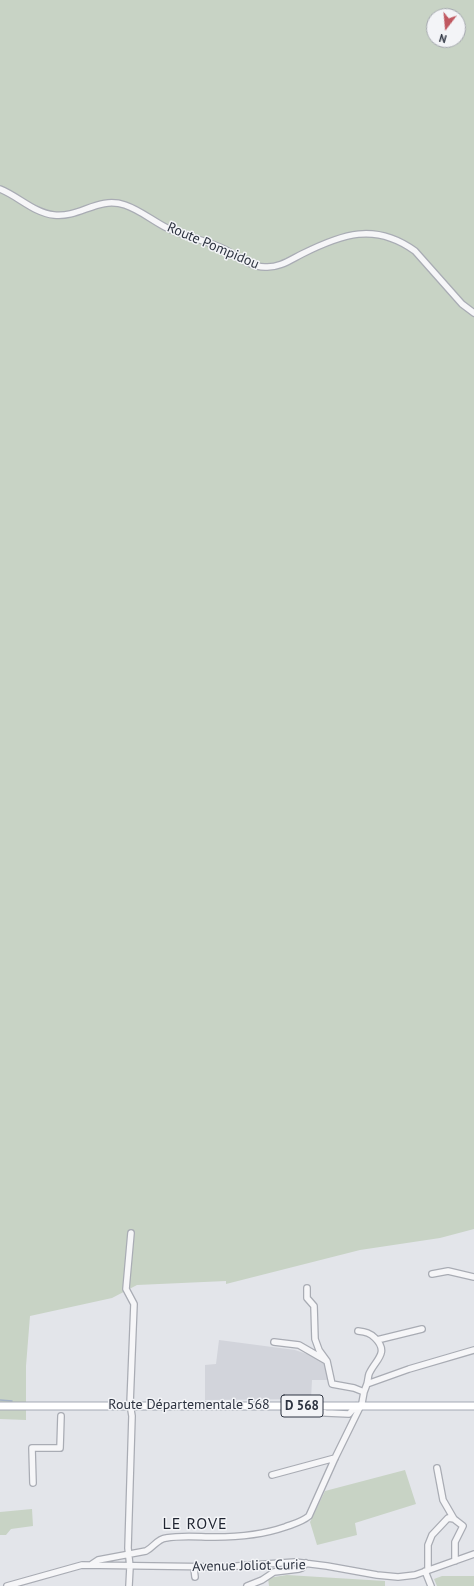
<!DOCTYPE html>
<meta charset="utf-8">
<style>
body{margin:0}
#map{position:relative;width:474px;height:1586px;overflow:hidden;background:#e3e5ea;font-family:"PT Sans",sans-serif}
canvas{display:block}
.north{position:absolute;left:426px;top:8px;width:40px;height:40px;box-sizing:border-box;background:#f3f4f7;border:1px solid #a4a7ae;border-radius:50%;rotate:196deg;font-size:11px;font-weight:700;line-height:16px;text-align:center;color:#2d3340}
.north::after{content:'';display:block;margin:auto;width:14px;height:18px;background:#c05860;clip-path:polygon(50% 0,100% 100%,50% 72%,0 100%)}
</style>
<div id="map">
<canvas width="474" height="1586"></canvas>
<div class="north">N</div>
</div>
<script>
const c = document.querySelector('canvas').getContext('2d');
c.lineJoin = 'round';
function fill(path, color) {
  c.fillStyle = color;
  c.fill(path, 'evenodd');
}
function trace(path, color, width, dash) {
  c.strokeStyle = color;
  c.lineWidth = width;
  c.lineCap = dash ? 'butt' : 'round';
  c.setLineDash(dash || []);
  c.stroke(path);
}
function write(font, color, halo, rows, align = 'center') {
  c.font = font + ' "PT Sans",sans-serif';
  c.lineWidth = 3;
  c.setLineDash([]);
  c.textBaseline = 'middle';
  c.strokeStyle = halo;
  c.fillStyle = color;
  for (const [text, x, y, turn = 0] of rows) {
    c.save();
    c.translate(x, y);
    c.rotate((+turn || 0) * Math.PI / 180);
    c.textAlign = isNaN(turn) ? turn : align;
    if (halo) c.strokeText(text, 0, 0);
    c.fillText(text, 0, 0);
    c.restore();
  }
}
fill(new Path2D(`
 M219,1340L295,1350L313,1356L325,1363L330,1380H312L311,1399L205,1400V1365L216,1364Z`), '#d2d4db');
fill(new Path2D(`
 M0,0H474V1229L440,1238L360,1250L226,1284V1281L137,1285L112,1298L30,1316L26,1366V1420L0,1419ZM434,16H458V40H434Z
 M405,1470L416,1504L355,1523L357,1535L317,1545L310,1522L325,1491Z
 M32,1509L33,1526L11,1529L6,1535H0V1512Z
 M287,1575L385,1581V1586H269L268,1578Z
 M442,1576H474V1586H437L434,1579Z`), '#c8d3c5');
trace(new Path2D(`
 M0,1400L12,1401`), '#a3b1c5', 1.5);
const minor = new Path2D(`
 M0,189C18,196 34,213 54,215C80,218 98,196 125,205C140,210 153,221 167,228C185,237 206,240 224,249C237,256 250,267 265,267C279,268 290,260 302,254C342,234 375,222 415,251L462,304L474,313
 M432,1274L448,1271L474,1277
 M307,1288V1298L314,1306L315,1339L319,1350L327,1361L332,1384L354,1388L364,1392
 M358,1331C366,1332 370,1333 375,1338C390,1353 375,1360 369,1374C368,1377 368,1381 367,1384
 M377,1340L422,1329
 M274,1342L299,1345L325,1360
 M289,1409L326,1413L349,1414L356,1406
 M437,1468L443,1500L454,1519
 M272,1475L335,1458
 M33,1483L32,1448H60L61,1416
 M92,1564L98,1560L146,1551C154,1547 157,1539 166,1538C182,1535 199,1537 215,1537C239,1537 262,1535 285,1527C293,1524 302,1522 309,1516L335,1458L362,1403L364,1392L367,1384L409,1369L474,1350
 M194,1568L195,1577
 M428,1570V1545L432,1535L448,1518L454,1519L463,1526L455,1542V1561
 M425,1571L431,1586
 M7,1586L82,1565L222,1567L295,1562L327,1566L377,1575L398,1577L415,1575L474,1554
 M129,1586L130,1567L128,1548L132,1416L130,1404L134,1304L126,1289L131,1233
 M247,1586L262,1580L274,1572L299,1569L302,1568L306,1563`);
const major = new Path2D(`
 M0,1406H474`);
trace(minor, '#a9acb4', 8);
trace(major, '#a4a9b4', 9);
trace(minor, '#f6f6f8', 5.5);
trace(major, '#fff', 7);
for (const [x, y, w] of [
 [302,1406,42]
]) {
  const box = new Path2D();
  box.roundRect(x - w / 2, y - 11, w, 22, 3);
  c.fillStyle = '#f3f4f7';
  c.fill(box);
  trace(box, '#2d3340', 1);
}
write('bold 13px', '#2d3340', null, [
 ["D 568",302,1406]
]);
write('14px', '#2d3340', '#f3f4f7', [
 ["Route Pompidou",213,246,23],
 ["Route Départementale 568",189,1405],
 ["Avenue Joliot Curie",249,1566,-1]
]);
c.letterSpacing = '1px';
write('16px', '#1f2431', '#f3f4f7', [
 ["LE ROVE",195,1524]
]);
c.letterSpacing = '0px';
</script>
